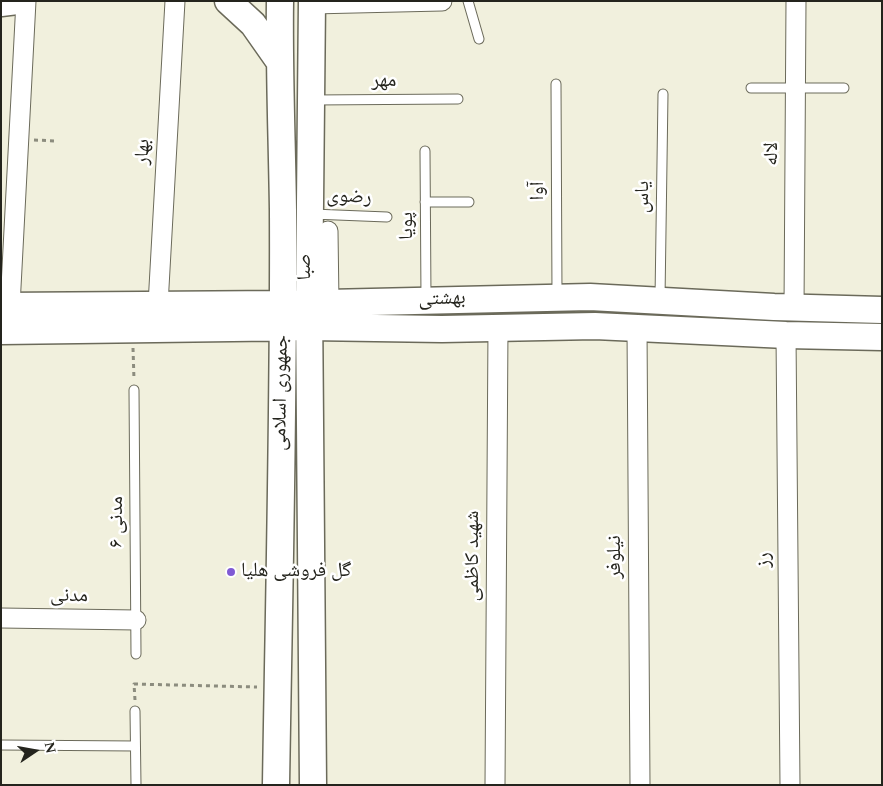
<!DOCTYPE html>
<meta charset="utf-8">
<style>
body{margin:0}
#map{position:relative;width:883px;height:786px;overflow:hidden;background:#f1f0dd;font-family:Spectral,serif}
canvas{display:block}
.frame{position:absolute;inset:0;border:2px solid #24241d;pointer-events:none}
.north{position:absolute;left:10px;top:726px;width:50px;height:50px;-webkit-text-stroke:4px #fff;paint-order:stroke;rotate:78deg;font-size:14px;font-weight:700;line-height:20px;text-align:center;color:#24241d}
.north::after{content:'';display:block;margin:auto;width:18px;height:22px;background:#24241d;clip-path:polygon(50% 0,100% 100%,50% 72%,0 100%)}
</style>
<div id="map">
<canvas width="883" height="786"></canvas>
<div class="frame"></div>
<div class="north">N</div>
</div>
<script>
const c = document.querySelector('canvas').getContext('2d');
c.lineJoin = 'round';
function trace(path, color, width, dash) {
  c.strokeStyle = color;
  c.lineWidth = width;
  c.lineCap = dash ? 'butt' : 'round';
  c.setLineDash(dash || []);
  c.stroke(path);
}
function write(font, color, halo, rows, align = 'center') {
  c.font = font + ' Spectral,"Noto Naskh Arabic",serif';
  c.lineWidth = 5;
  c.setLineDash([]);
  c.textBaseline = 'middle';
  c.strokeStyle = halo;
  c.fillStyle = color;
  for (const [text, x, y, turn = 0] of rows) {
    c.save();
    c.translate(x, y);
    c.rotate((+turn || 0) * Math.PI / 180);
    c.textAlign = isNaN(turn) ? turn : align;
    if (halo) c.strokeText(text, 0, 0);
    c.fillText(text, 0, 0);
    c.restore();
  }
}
const lane = new Path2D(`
 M468,1L479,39
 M556,84L557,295
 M751,88H844
 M313,100L458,99
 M425,151L426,298
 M425,202H469
 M312,214L387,217
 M660,298L663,94
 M134,390L136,654
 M135,711L136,785
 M1,745L135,746`);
const street = new Path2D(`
 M312,4L442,1
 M328,231L329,303
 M158,305L175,1
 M10,306L26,1
 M794,308L796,1
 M637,328L640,785
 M786,335L790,785
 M1,618L136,620
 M495,785L498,328`);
const secondary = new Path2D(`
 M228,1L253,24L279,61
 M312,1L309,303L313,785
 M1,3L17,1
 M1,306L283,304L590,297L774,307L882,310
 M1,331L309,327L442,329L595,326L786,335L882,337
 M276,785C279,593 284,401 283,210C282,140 279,71 280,1`);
trace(lane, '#6b6a5a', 11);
trace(street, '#6b6a5a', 21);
trace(secondary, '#6b6a5a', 29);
trace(new Path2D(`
 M34,140L56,141
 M133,348L134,380
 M135,700L134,684L257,687`), '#8c8c7e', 3, [4, 4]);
trace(lane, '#fff', 9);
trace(street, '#fff', 19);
trace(secondary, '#fff', 26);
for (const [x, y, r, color] of [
 [231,572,5,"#805ad4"]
]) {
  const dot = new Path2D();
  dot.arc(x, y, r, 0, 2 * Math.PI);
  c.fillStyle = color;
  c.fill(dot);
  trace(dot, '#fff', 2);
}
write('20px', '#24241d', '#fff', [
 ["مهر",384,82],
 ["بهار",144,152,-87],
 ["لاله",773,154,-90],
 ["آوا",539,191,-90],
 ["یاس",644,197,-89],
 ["رضوی",349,198,2],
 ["پویا",408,226,-90],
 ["صبا",306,267,-91],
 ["بهشتی",442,300,-2],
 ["جمهوری اسلامی",282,393,-89],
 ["مدنی ۶",118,522,-90],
 ["شهید کاظمی",474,556,-90],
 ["نیلوفر",616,557,-90],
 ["رز",765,560,-91],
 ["مدنی",69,597,1]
]);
write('20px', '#24241d', '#fff', [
 ["گل فروشی هلیا",241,572]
], 'left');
</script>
